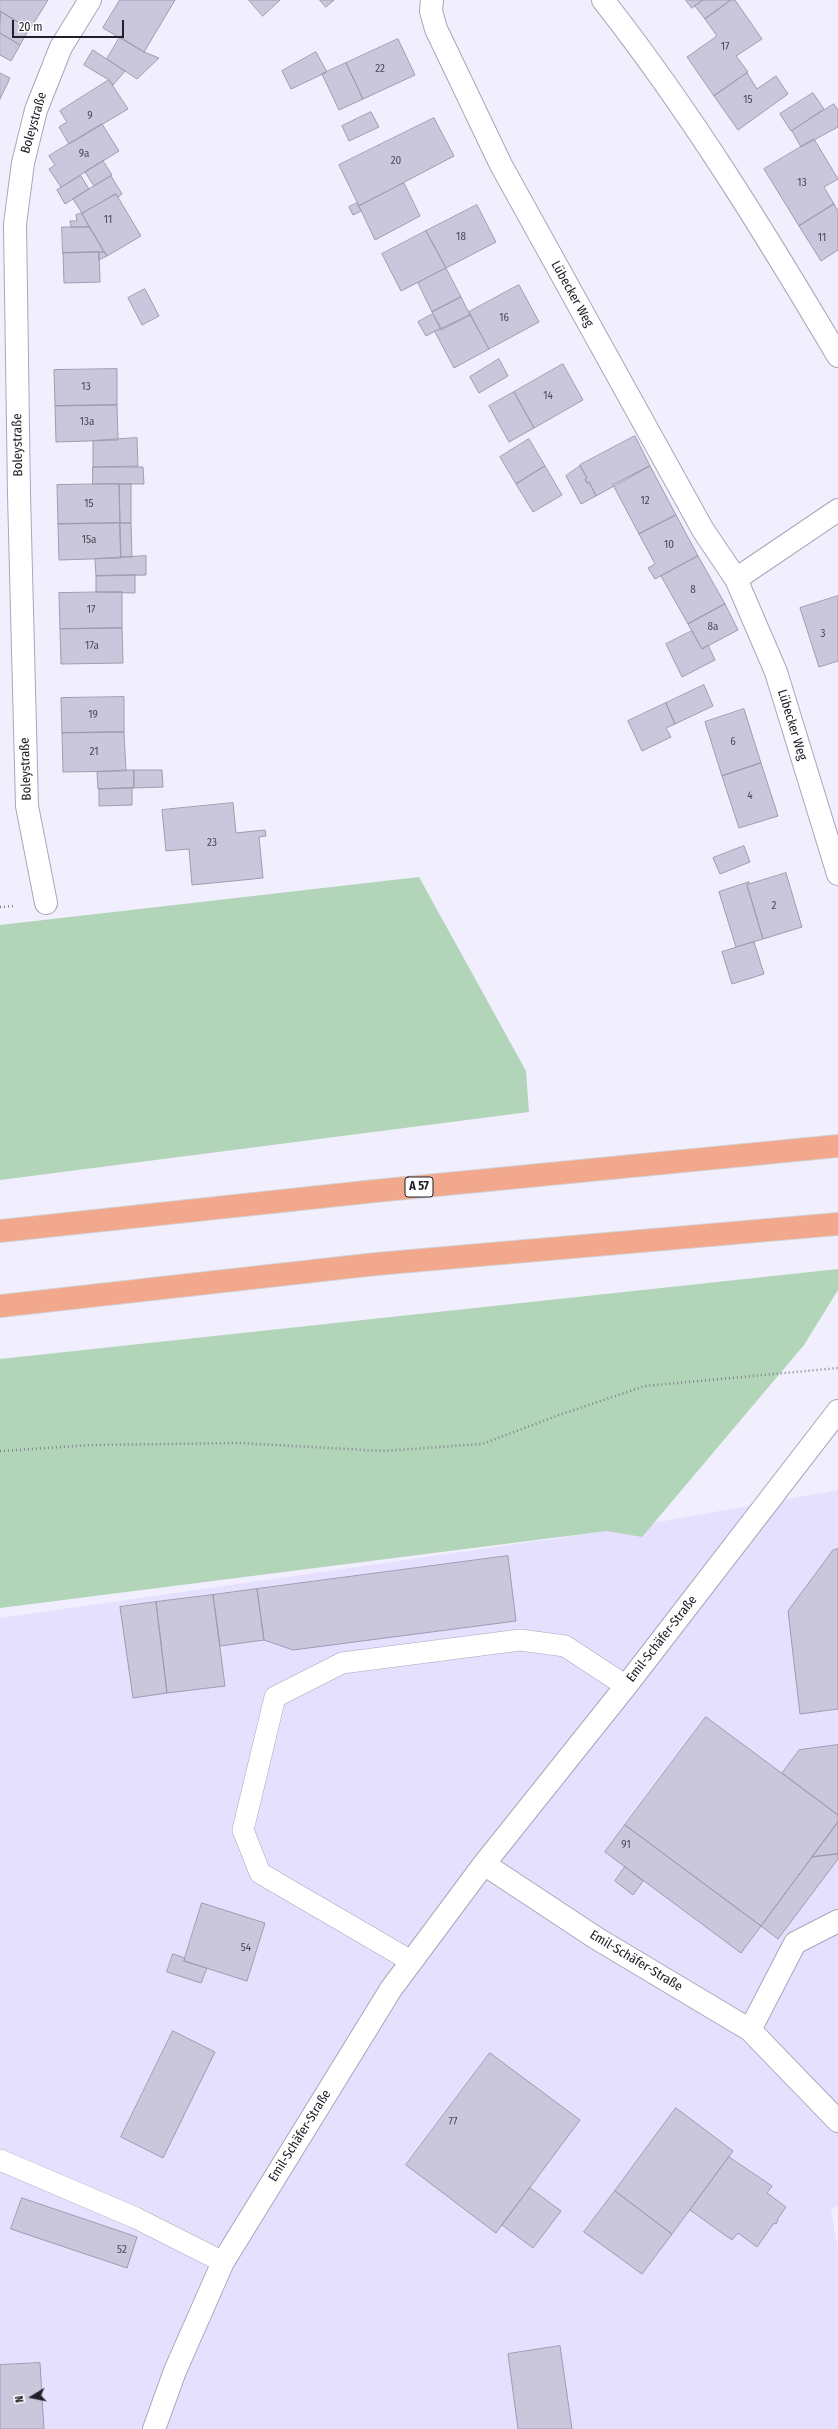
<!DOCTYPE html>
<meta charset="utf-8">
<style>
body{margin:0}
#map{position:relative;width:838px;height:2429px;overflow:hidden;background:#f1effd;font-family:"Fira Sans Condensed",sans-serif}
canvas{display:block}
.north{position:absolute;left:12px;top:2377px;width:40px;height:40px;-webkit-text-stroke:3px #fefefe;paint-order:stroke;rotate:260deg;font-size:11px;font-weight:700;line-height:16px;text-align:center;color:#212028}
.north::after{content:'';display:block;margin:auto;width:14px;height:18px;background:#212028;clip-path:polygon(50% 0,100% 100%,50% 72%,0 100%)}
.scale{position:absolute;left:12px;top:20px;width:112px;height:18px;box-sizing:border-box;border:2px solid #212028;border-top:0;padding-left:5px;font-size:12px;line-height:14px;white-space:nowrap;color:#212028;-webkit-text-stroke:3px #fefefe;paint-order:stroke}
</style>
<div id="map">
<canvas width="838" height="2429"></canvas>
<div class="north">N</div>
<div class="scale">20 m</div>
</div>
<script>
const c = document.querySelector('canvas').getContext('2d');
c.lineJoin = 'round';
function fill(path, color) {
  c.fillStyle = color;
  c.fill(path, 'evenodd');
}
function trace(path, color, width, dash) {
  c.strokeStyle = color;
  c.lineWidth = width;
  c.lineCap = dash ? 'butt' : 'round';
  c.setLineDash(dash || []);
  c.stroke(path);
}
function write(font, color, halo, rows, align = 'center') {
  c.font = font + ' "Fira Sans Condensed",sans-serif';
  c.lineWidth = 3.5;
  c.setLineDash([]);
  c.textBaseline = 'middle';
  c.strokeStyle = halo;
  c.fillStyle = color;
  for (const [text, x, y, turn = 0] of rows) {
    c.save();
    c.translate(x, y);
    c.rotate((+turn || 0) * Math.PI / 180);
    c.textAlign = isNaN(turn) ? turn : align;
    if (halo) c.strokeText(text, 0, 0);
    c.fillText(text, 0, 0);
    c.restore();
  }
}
fill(new Path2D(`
 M838,1490V2206L831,2209L838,2250V2429H0V1618L608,1531Z`), '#e5e0fe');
fill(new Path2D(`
 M419,877L526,1071L529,1112L0,1180V925Z
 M838,1269V1290L804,1345L642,1537L607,1531L0,1608V1359Z`), '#b2d4b9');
const building = new Path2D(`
 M0,0H48L30,29L0,11Z
 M120,0H175L144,52L103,28Z
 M249,0H280L263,16Z
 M320,0H334L326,7Z
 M686,0H703L692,8Z
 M703,0H731L705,19L695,6Z
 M731,0H735L762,39L736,56L748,72L714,96L687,57L717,36L705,19Z
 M1,12L29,29L20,45L0,33Z
 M0,33L20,45L11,61L0,55Z
 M120,37L144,52L159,58L137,79L107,59Z
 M398,39L415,75L363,99L346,63Z
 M93,50L125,71L113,85L109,80L84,65Z
 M316,52L327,72L291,89L282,71Z
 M346,63L363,99L339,110L322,74Z
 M0,73L10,78L0,99Z
 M747,73L757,89L776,76L788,94L738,130L714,96Z
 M109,80L128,109L69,144L59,127L67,122L60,111Z
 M813,93L824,109L791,131L780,114Z
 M834,104L838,110V127L801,147L792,131Z
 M371,112L379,127L349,141L342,126Z
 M434,118L454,156L359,206L339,165Z
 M102,124L119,151L61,187L49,169L55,165L49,156Z
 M814,139L838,179L824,187L834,204L799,226L764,169Z
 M103,161L112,175L94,186L85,172Z
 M81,176L89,189L65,204L57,190Z
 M111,176L122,194L118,197L116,194L82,213L73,199Z
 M404,183L420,216L375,240L359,206Z
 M116,194L141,236L107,256L82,214Z
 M357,203L361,211L353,215L349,207Z
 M834,204L838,211V250L821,261L799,226Z
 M477,205L496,242L446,268L426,231Z
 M82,213L89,227H71L70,221H77L76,215Z
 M62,227H89L104,252L63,253Z
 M426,231L446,268L401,291L382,254Z
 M99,252H104L107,256L99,260Z
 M99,252L100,282L64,283L63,253Z
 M446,268L461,297L432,312L418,283Z
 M519,285L539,322L489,349L469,312Z
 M145,289L159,316L142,325L128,298Z
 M461,297L470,315L441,330L432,312Z
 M433,314L441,328L426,336L418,322Z
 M470,315L489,349L454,368L435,332Z
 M499,359L508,376L479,393L470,377Z
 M563,364L583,400L534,428L514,392Z
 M117,369V405L55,406L54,370Z
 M514,392L534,428L509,442L489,406Z
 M117,405L118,440L56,442L55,406Z
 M635,436L650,466L596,496L589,482L587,483L585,479L587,478L580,465Z
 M137,438L138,466L93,467V441Z
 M529,439L545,466L516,484L500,457Z
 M545,466L562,495L533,512L516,484Z
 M580,466L587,478L585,479L587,483L589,482L596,496L581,504L566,476Z
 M650,466L676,515L639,534L613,485Z
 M93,467H143L144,484H93Z
 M119,484L120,523L58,524L57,485Z
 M131,484V523H120L119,485Z
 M676,515L698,556L655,579L648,568L655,564L639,534Z
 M120,523H131L132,557H121Z
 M120,523L121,558L59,560L58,524Z
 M146,556V575L96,576L95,559Z
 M698,556L725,604L688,624L661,576Z
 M135,575V593L96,592V576Z
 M122,592V628L60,629L59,593Z
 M838,596V661L819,667L800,608Z
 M725,604L738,630L702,649L688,624Z
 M122,628L123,663L61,664L60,629Z
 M692,631L702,649L708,645L715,660L682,677L666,644Z
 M704,685L713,706L675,724L666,703Z
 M124,697V732L62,733L61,698Z
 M666,703L675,724L666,728L671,737L642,751L628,721Z
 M744,709L761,763L722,776L705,722Z
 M124,732L126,771L63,772L62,733Z
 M761,763L778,816L739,828L722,776Z
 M125,770H134V788L98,789L97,772Z
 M134,770H162L163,787L134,788Z
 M132,788V805L99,806V789Z
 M233,803L236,833L265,830L266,836L259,837L263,878L192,885L189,849L166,851L162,810Z
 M744,846L750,862L720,874L713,858Z
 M786,873L802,927L763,939L747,885Z
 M749,882L747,885L763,939L736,947L719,892Z
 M754,942L764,974L732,984L722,952Z
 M838,1549V1709L800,1714L788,1611L833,1550Z
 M508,1556L516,1621L293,1650L264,1640L257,1589Z
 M257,1589L264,1640L220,1646L213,1595Z
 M213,1595L225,1686L167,1693L156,1602Z
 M156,1602L167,1693L133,1698L120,1607Z
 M706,1717L838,1815V1822L761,1926L625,1825Z
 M838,1745V1815L782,1773L799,1750Z
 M838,1822V1854L812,1857Z
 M625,1825L761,1926L741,1953L605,1852Z
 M838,1854V1859L778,1939L761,1926L812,1857Z
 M625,1867L643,1881L633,1895L615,1881Z
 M202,1903L265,1923L247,1981L184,1961Z
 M173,1954L185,1958L184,1961L207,1968L201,1983L167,1972Z
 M173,2031L215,2052L163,2158L121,2137Z
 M490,2053L580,2120L496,2233L406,2165Z
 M676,2108L733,2151L672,2234L615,2191Z
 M729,2157L772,2186L767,2193L786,2207L777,2220L778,2221L776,2224L774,2223L757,2247L738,2233L732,2240L690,2210Z
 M530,2188L561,2211L533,2248L502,2225Z
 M615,2191L672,2234L642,2274L584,2232Z
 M22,2198L137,2237L127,2268L11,2229Z
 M560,2346L572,2429H518L508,2354Z
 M40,2363L44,2429H0V2365Z`);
fill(building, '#cac7dd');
trace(building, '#9f9bb0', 1);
const lane = new Path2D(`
 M411,1961L260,1873L243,1830L275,1697L342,1663L520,1640L565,1646L626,1686
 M0,2160L136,2218L223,2262`);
const street = new Path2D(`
 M432,0L431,11L436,29L501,165L703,530L736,579L776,672L838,874
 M603,0C691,112 765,233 838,356
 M736,579L838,510
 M46,903L27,806L19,494L15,224L23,163L36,110L61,47L90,0
 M484,1864L596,1938L750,2030L838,2121
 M750,2030L795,1943L838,1921
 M154,2429L175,2371L223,2262L391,1989L484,1864L626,1686L838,1411`);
const highway = new Path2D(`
 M0,1231L375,1191L838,1146
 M0,1306L376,1264L838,1224`);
trace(lane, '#a9a6bb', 22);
trace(street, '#a9a6bb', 24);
trace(highway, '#d3d2d4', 24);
trace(new Path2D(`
 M0,907L14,906
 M0,1451L93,1445L239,1443L383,1451L482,1444L559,1415L645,1386L838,1368`), '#81808b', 2.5, [1, 3]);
trace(lane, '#fff', 21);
trace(street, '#fff', 22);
trace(highway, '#f2a88d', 22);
write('11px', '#4b4a55', null, [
 ["17",725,47],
 ["22",380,69],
 ["15",748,100],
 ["9",90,116],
 ["9a",84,154],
 ["20",396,161],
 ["13",802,183],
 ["11",108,220],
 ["18",461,237],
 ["11",822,238],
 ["16",504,318],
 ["13",86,387],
 ["14",548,396],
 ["13a",87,422],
 ["12",645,501],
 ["15",89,504],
 ["15a",89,540],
 ["10",669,545],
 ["8",693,590],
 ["17",91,610],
 ["8a",713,627],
 ["3",823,634],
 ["17a",92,646],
 ["19",93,715],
 ["6",733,742],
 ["21",94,752],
 ["4",750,796],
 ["23",212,843],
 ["2",774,906],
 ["91",626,1845],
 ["54",246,1948],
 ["77",453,2122],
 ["52",122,2250]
]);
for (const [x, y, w] of [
 [419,1187,28]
]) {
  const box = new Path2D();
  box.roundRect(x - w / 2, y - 10, w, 20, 3);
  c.fillStyle = '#fefefe';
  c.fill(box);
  trace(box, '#212028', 1);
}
write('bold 12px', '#212028', null, [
 ["A 57",419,1187]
]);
write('13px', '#212028', '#fefefe', [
 ["Boleystraße",34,123,-74],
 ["Lübecker Weg",572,294,61],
 ["Boleystraße",18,445,-91],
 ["Lübecker Weg",792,725,73],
 ["Boleystraße",26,769,-92],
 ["Emil-Schäfer-Straße",662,1639,-52],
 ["Emil-Schäfer-Straße",636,1961,31],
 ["Emil-Schäfer-Straße",300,2136,-58]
]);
</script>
